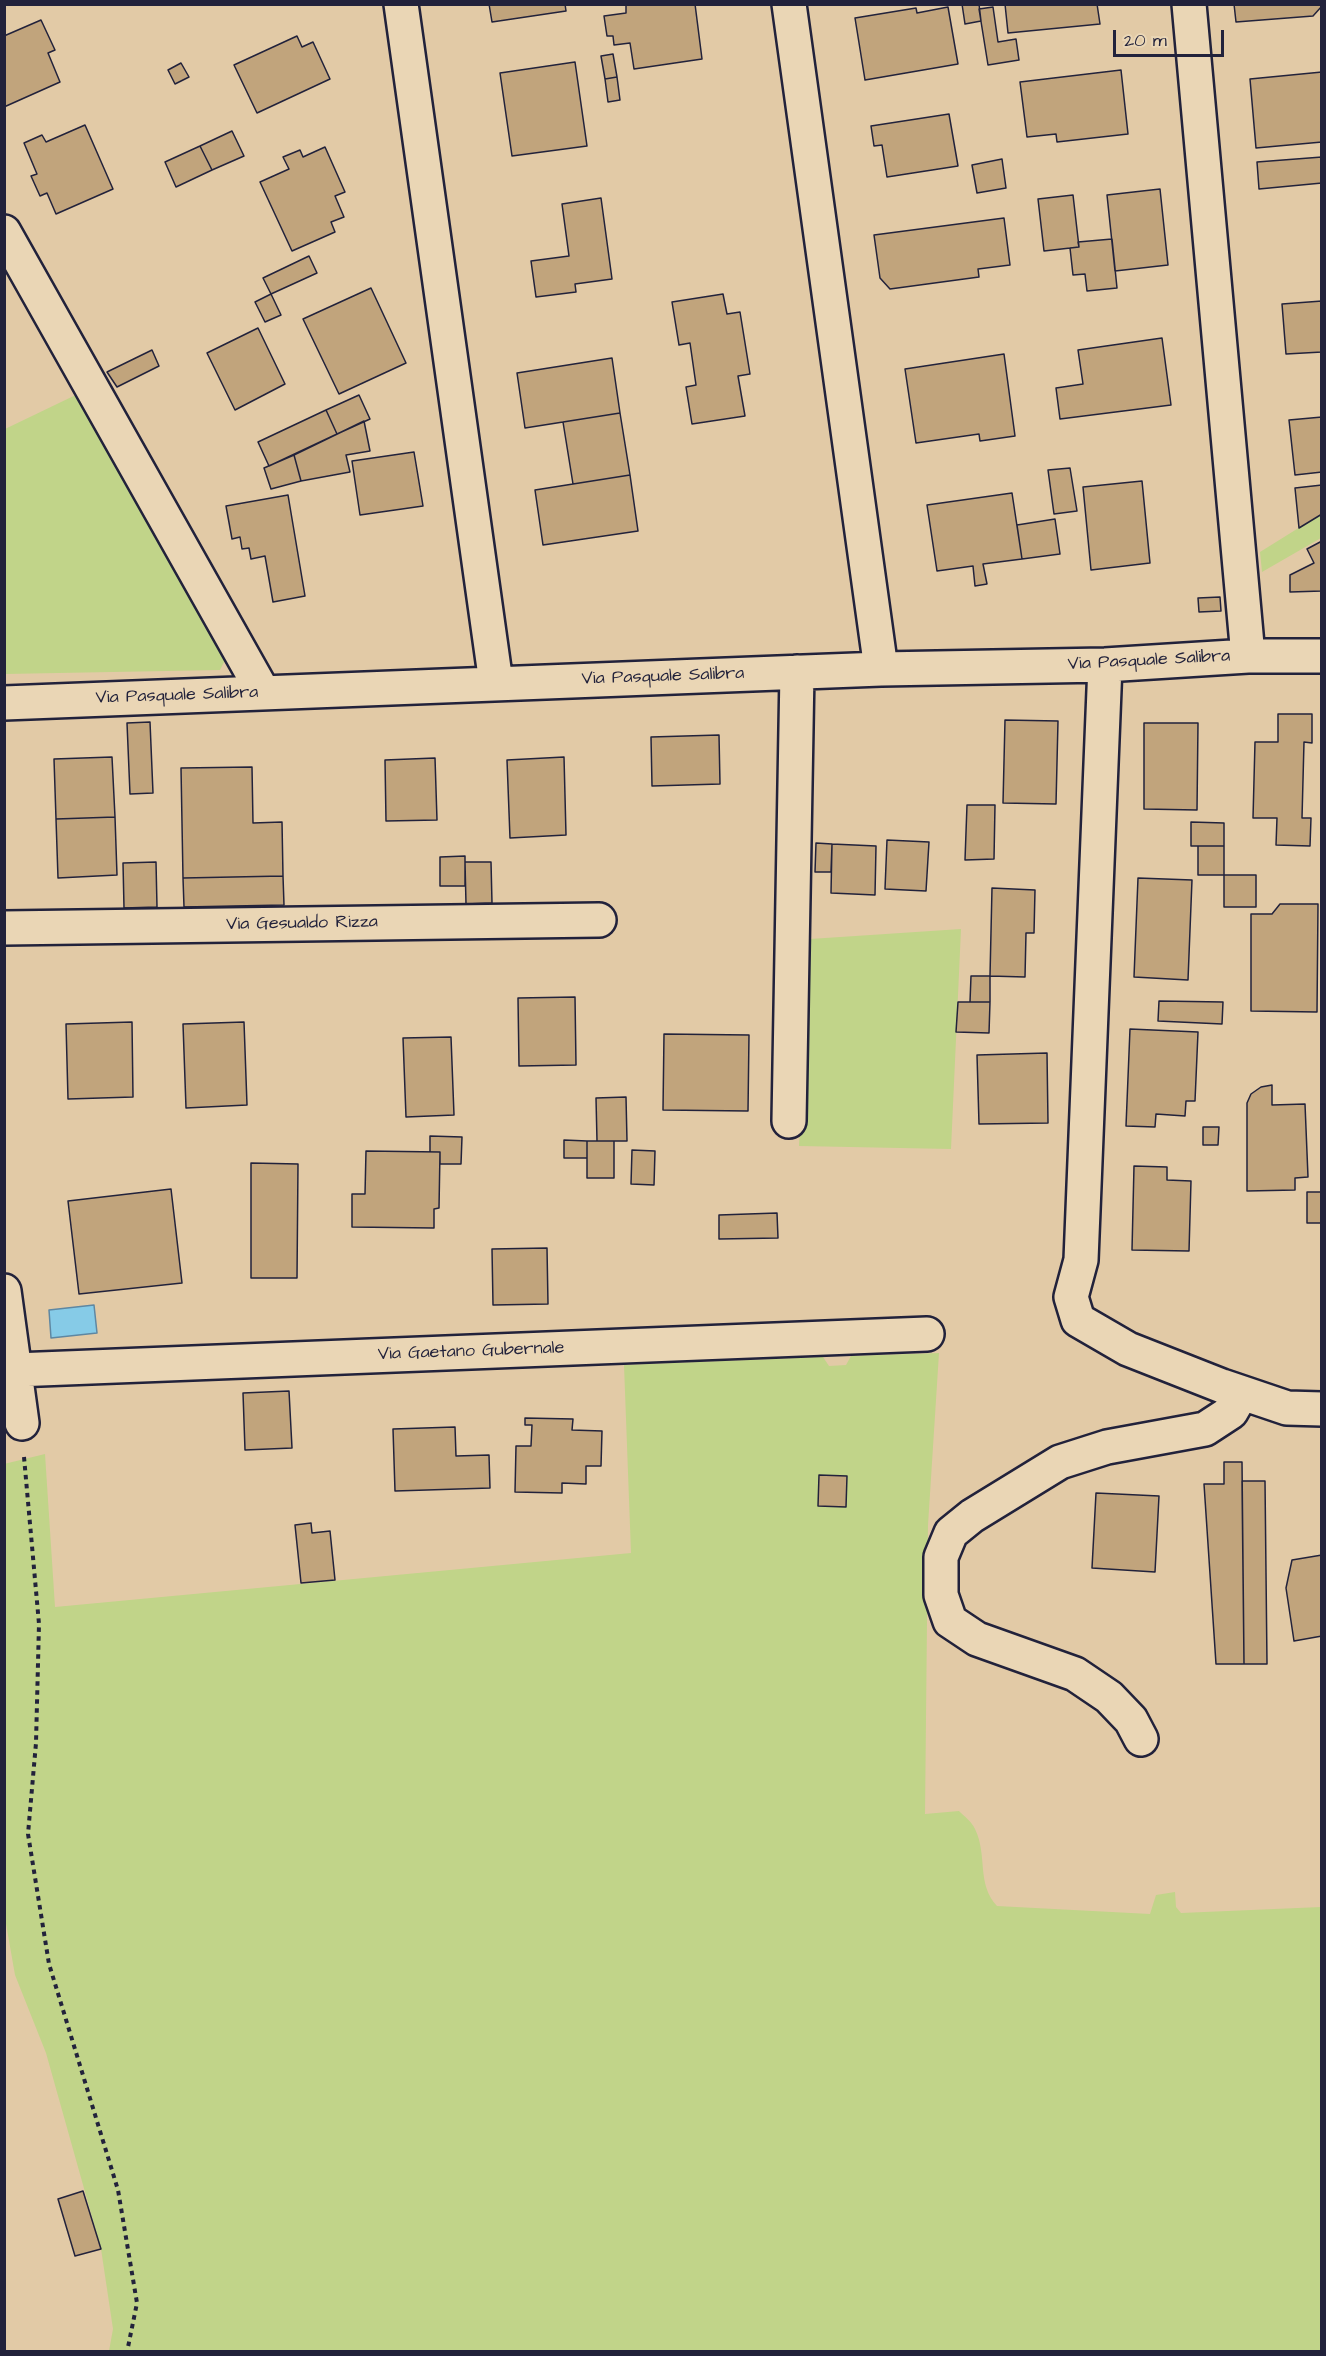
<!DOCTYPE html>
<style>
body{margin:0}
#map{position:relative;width:1326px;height:2356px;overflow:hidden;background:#e2caa6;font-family:"Architects Daughter",sans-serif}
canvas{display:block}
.frame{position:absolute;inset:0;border:6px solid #22223b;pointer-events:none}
.scale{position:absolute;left:1113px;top:30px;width:111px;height:27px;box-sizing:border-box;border:3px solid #22223b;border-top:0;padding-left:8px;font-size:18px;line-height:21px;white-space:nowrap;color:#22223b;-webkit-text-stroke:4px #ead6b5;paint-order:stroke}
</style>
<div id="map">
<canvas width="1326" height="2356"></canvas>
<div class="frame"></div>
<div class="scale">20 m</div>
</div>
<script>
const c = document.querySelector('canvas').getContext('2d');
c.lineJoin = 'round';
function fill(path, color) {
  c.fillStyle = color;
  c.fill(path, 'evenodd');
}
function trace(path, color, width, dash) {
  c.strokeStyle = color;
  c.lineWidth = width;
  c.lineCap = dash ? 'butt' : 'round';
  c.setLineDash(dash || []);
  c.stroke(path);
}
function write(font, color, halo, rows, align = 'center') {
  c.font = font + ' "Architects Daughter",sans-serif';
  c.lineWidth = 4.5;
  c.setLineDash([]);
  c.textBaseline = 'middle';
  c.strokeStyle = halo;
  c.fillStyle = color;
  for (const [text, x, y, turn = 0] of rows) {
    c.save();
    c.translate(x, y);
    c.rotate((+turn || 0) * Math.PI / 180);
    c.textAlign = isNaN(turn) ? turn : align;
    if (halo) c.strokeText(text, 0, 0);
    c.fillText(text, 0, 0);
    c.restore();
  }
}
fill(new Path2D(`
 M84,391L226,658L220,670L5,674V429Z
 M1321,514V538L1262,572L1260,552Z
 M961,929L951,1149L799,1146L810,939Z
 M939,1353L928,1525L925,1814L959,1811C964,1816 972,1822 975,1829C988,1856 976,1883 997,1906L1150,1914L1156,1895L1175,1892L1176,1907L1181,1913L1321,1907V2351H109L113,2329L101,2249L46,2053L15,1975L5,1918L4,1464L45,1454L55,1607L631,1553L624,1365L823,1357L829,1366L846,1365L851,1356Z`), '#c1d489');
const water = new Path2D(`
 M94,1305L97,1333L51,1338L49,1310Z`);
fill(water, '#86cbe7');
trace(water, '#5e87a2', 1.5);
const building = new Path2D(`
 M489,4H565L566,11L492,22Z
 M695,4L702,59L634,69L630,43L614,45L613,36H607L604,16L626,13V5Z
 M962,4H979L981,21L965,24Z
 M1005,4H1097L1100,24L1008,33Z
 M1234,4H1322V6L1313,16L1236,22Z
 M948,7L958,64L865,80L855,18L916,8L917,13Z
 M993,7L998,42L1016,39L1019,60L988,65L979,9Z
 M41,20L55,50L48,53L60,82L4,107V36Z
 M297,36L302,47L313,42L330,79L257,113L234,65Z
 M613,54L617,77L605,79L601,56Z
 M575,62L587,146L512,156L500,73Z
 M181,63L189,77L175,84L168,70Z
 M1121,70L1128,134L1057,142L1056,134L1027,137L1020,82Z
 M1322,72V142L1256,148L1250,79Z
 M617,77L620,100L608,102L605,79Z
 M949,114L958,166L887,177L882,145L874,146L871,126Z
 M85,125L113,189L56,214L47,193L40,196L31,176L37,174L24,143L42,135L46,142Z
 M232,131L244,156L212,170L200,146Z
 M200,146L212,170L176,187L165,162Z
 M325,147L345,192L335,196L344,217L331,222L335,232L292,251L260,182L289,169L283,157L300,150L303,157Z
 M1322,157V183L1259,189L1257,162Z
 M1002,159L1006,188L977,193L972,165Z
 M1160,189L1168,265L1115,271L1107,195Z
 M1073,195L1079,247L1044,251L1038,199Z
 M601,198L612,279L575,284L576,292L536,297L531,261L569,256L562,204Z
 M1004,218L1010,265L978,269L979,277L890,289L880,278L874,235Z
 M1112,239L1117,288L1087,291L1085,274L1073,275L1070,248L1079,247L1078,242Z
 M309,256L317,273L271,294L263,278Z
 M371,288L406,363L339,394L303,319Z
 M271,294L281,315L265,322L255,302Z
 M723,294L727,314L740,312L750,374L738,376L745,416L692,424L686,387L696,385L690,343L679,345L672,302Z
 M1322,301V352L1286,354L1282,304Z
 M258,328L285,384L235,410L207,353Z
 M1162,338L1171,405L1060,419L1056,388L1083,384L1078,350Z
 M152,350L159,366L117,387L107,372Z
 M1004,354L1015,436L980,441L979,434L916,443L905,369Z
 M612,358L620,413L525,428L517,373Z
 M359,395L370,419L337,434L326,410Z
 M326,410L337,434L269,466L258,442Z
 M620,413L630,475L573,484L563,422Z
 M1322,417V472L1295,475L1289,420Z
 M364,421L370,451L346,455L350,472L301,481L294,455Z
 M414,452L423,506L360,515L352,461Z
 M294,455L301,481L271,489L264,468Z
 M1070,468L1077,511L1054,514L1048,470Z
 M630,475L638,531L543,545L535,490Z
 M1142,481L1150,563L1091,570L1083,487Z
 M1322,485V514L1299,528L1295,488Z
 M1012,493L1022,559L983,564L987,584L975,586L973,566L937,571L927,505Z
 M288,495L305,596L273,602L265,556L251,559L249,548L242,549L240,537L232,539L226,506Z
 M1055,519L1060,554L1022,559L1017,525Z
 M1322,541V591L1290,592V575L1314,563L1307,549Z
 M1220,597L1221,611L1199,612L1198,598Z
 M1278,714H1312V743L1304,742L1302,818H1311L1310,846L1276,845L1277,818H1253L1255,742H1278Z
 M1005,720L1058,721L1056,804L1003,803Z
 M150,722L153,793L130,794L127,723Z
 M1144,723H1198L1197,810L1144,809Z
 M719,735L720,784L652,786L651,737Z
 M112,757L115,817L56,819L54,759Z
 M564,757L566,835L510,838L507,760Z
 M435,758L437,820L386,821L385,760Z
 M252,767L253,823L282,822L283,876L183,878L181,768Z
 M967,805H995L994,859L965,860Z
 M115,817L117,875L58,878L56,819Z
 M1191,822L1224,823V846H1191Z
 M887,840L929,842L926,891L885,889Z
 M816,843L832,844L831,872H815Z
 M832,844L876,846L875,895L831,893Z
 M1198,846H1224V875H1198Z
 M465,856V886H440V857Z
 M156,862L157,907L124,908L123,863Z
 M465,862H491L492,903L466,904Z
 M1224,875H1256V907H1224Z
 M283,876L284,905L184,907L183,878Z
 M1138,878L1192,880L1188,980L1134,977Z
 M992,888L1035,890L1034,933H1026L1025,977L990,976Z
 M1280,904H1318L1317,1012L1251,1011V914H1272Z
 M971,976H990V1002H970Z
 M575,997L576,1065L519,1066L518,998Z
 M1159,1001L1223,1002L1222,1024L1158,1021Z
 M958,1002H990L989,1033L956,1032Z
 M132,1022L133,1097L68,1099L66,1024Z
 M244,1022L247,1105L186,1108L183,1024Z
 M1130,1029L1198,1032L1195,1101H1186L1185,1116L1156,1114L1155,1127L1126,1126Z
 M664,1034L749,1035L748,1111L663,1110Z
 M451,1037L454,1115L406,1117L403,1038Z
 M1047,1053L1048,1123L979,1124L977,1055Z
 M1272,1085V1105L1305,1104L1308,1177L1295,1178V1190L1247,1191V1103L1251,1094L1261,1087Z
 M626,1097L627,1141H597L596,1098Z
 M1203,1127H1219L1218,1145H1203Z
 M430,1136L462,1137L461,1164H440V1152H430Z
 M564,1140L587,1141V1158H564Z
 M587,1141H614V1178H587Z
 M632,1150L655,1151L654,1185L631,1184Z
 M366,1151L440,1152L439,1208L434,1209V1228L352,1227V1194H365Z
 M251,1163L298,1164L297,1278H251Z
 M1134,1166L1167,1167V1180L1191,1181L1189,1251L1132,1250Z
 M171,1189L182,1283L79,1294L68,1201Z
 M1307,1192H1322V1223H1307Z
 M777,1213L778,1238L719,1239V1215Z
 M547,1248L548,1304L493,1305L492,1249Z
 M289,1391L292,1448L245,1450L243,1393Z
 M525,1418L573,1419L572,1430L602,1431L601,1466H586V1484L562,1483V1493L515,1492L516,1446H531L532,1425H525Z
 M455,1427L456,1456L489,1455L490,1488L395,1491L393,1429Z
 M1224,1462H1242L1244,1664H1216L1204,1484H1224Z
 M819,1475L847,1476L846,1507L818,1506Z
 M1242,1481H1265L1267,1664H1244Z
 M1096,1493L1159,1496L1155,1572L1092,1568Z
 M311,1523L312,1533L330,1531L335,1580L301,1583L295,1525Z
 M1322,1555V1636L1294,1641L1286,1588L1292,1560Z
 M83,2191L101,2249L75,2256L58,2199Z`);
fill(building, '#c1a47c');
trace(building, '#22223b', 1.5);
const minor = new Path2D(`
 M401,4L496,683
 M789,4L881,669
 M1189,4L1248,656
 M4,232L263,692
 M1105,665L1081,1260L1071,1297L1078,1320L1128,1349L1222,1386L1287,1408L1322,1409
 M4,703L881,669L1105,665L1248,656H1322
 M4,928L599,920
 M789,1121L797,672
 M4,1291L22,1423
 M15,1370L927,1334
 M1141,1739L1131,1720L1109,1697L1075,1674L977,1639L950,1621L941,1595V1557L951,1533L972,1516L1060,1462L1107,1447L1205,1429L1231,1412L1242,1393`);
trace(minor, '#22223b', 38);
trace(new Path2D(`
 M24,1457L39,1624L36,1743L28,1834L49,1964L118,2190L137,2303L127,2352`), '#22223b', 4, [4.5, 4.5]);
trace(minor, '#ead6b5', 33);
write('18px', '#22223b', '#ead6b5', [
 ["Via Pasquale Salibra",1149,661,-3],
 ["Via Pasquale Salibra",663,677,-2],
 ["Via Pasquale Salibra",177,696,-2],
 ["Via Gesualdo Rizza",302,924,-1],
 ["Via Gaetano Gubernale",471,1352,-2]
]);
</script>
